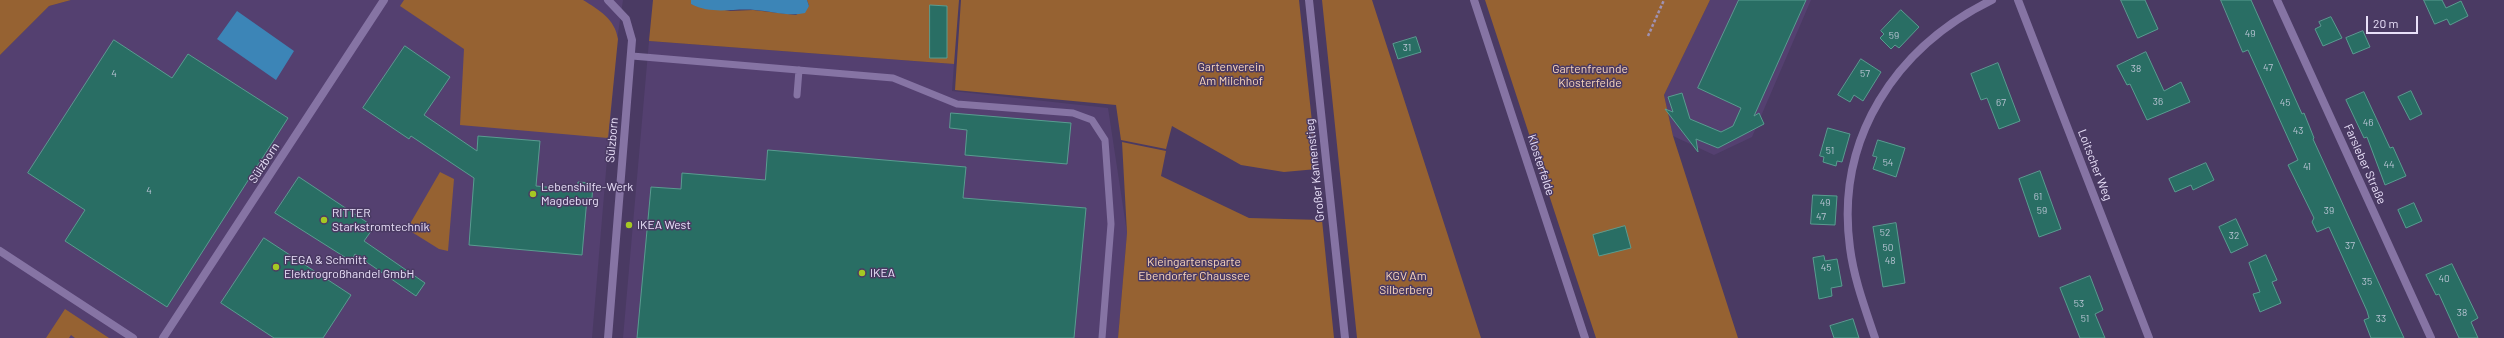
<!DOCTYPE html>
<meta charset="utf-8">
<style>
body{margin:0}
#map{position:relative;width:2504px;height:338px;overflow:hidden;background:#4a3a63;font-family:Barlow,sans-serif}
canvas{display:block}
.scale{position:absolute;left:2366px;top:16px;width:52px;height:18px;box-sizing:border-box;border:2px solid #e9e0f9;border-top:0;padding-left:5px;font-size:12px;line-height:14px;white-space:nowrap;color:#e9e0f9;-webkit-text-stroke:3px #4a3a63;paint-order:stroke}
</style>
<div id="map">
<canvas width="2504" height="338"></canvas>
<div class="scale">20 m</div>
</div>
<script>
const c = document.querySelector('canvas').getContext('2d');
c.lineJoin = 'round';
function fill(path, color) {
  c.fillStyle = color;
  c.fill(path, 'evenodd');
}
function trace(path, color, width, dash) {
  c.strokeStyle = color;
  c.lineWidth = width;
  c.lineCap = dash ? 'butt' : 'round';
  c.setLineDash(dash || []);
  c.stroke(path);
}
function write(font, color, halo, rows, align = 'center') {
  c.font = font + ' Barlow,sans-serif';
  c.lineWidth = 3;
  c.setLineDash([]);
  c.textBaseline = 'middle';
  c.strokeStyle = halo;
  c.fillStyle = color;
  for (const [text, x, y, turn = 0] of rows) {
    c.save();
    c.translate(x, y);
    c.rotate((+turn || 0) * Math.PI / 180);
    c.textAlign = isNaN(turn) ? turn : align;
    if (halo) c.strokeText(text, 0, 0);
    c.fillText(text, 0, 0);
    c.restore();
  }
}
fill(new Path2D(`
 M71,0H623L617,40L592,338H0V55L49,6Z
 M1710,0H1811L1752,137L1714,155L1673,136L1664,95Z
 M649,41L954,64L952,91L1108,108L1127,233L1118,338H623Z`), '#544070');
fill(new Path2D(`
 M0,0H71L49,6L0,55Z
 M404,0H583C599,10 615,19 618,39L608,138L460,125L464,49L400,6Z
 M653,0H691V4L730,11L753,10L796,15L809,6L807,0H959L954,64L649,41Z
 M961,0H1299L1317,169L1284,172L1241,165L1172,126L1166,149L1121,140L1116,105L955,90Z
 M1322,0H1372L1481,338H1357Z
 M1485,0H1710L1664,95L1673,136L1738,338H1596Z
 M1122,142L1166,151L1161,176L1249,218L1322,220L1334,338H1118L1127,233Z
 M440,172L454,179L448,251L439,249L407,229Z
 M65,309L109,338H75L71,335L69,338H46Z`), '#966232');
fill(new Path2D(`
 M691,0H807L809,6L805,13C789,17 772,11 755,10C733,8 712,15 691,4Z
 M237,11L294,51L276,80L217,39Z`), '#3c85b7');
const building = new Path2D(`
 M1739,0H1806L1754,116L1759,113L1764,124L1718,148L1696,139L1698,152L1665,109L1673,112L1668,97L1682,93L1690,119L1721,132L1733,126L1741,108L1698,88Z
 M2121,0H2145L2158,29L2138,38Z
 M2221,0H2251L2302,114L2304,113L2314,138L2313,139L2404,338H2371L2364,320L2369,318L2367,311L2329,227L2317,232L2312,222L2314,218L2288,165L2298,160L2248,50L2243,52Z
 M2424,0H2442L2446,8L2461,1L2468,16L2450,25L2447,19L2435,24Z
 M930,5L947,6V58H930Z
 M1901,10L1919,27L1899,48L1895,45L1891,49L1880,38L1884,34L1881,31Z
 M2331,17L2342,38L2323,46L2315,29L2321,26L2319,22Z
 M2363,31L2370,47L2353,54L2346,38Z
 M1416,37L1421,52L1398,59L1393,44Z
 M114,40L172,78L188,54L288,118L167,307L65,241L85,210L28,173Z
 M405,46L450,77L424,115L477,151L478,136L540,141L536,186L577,190L578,182L593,183L592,198H587L582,255L469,245L474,178L411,136L409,139L363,108Z
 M2146,52L2164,91L2181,82L2190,102L2147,120L2130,84L2127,85L2117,66Z
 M1861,59L1881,72L1863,101L1854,95L1850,102L1838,95Z
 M1998,63L2020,121L1999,129L1987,98L1981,100L1971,74Z
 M2411,91L2422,114L2410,120L2398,97Z
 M2364,92L2390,148L2393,147L2406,176L2385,185L2367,137L2364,138L2346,100Z
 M951,113L1071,123L1067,164L965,155L967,130L950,128Z
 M1828,128L1850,134L1842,162L1837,161L1836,166L1823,162L1824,157L1820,156Z
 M1878,140L1905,148L1896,177L1873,169L1877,157L1873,156Z
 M768,150L966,167L963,198L1086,208L1074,338H637L651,187L681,189L682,173L765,180Z
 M2206,163L2214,180L2193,190L2191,185L2175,192L2169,179Z
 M2040,171L2061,229L2039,237L2019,179Z
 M299,177L374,227L364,241L425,283L416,296L355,254L351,261L275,213Z
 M1813,195L1837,196L1835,225L1811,224Z
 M2414,203L2422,221L2406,228L2398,210Z
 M2236,219L2248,245L2231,253L2219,227Z
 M1896,223L1905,283L1883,287L1873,227Z
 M1625,226L1631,248L1599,256L1593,235Z
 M264,238L351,295L323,338H274L221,303Z
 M2266,255L2277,280L2272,282L2281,303L2260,312L2253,294L2260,292L2249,263Z
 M1824,256L1825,261L1837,259L1842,286L1831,288L1832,296L1819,299L1813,258Z
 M2452,264L2478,318L2471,322L2478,338H2459L2439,294L2436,295L2426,275Z
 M2090,276L2103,310L2095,314L2105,338H2080L2060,288Z
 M1853,319L1859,338H1834L1830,326Z`);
fill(building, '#296e64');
trace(building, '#599c90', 1);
trace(new Path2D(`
 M1648,36L1664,0`), '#9f92b3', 2.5, [3, 2]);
trace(new Path2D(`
 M632,56L893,78L957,104L1073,113L1092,120L1105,140L1111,224L1102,338
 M797,95L799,70`), '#8674a4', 7);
trace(new Path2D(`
 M608,0L626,19L632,40L608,338
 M1309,0L1345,338
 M1474,0L1585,338
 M2018,0L2149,338
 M2277,0L2431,338
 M0,251L133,338
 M163,338L384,0
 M1875,338C1865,308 1854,279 1850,248C1835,138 1896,47 1992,0`), '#8674a4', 8);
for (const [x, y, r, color] of [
 [533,194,4,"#a5c823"],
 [324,220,4,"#a5c823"],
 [629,225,4,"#a5c823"],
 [276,267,4,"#a5c823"],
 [862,273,4,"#a5c823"]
]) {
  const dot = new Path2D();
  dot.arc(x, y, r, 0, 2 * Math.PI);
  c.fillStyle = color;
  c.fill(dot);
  trace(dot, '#4a3a63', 1.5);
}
write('10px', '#b9c4d4', null, [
 ["49",2250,34],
 ["59",1894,36],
 ["31",1407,48],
 ["47",2268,68],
 ["38",2136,69],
 ["4",114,74],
 ["57",1865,74],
 ["36",2158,102],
 ["67",2001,103],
 ["45",2285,103],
 ["46",2368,123],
 ["43",2298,131],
 ["51",1830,151],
 ["54",1888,163],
 ["44",2389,165],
 ["41",2307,167],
 ["4",149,191],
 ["61",2038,197],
 ["49",1825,203],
 ["59",2042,211],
 ["39",2329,211],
 ["47",1821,217],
 ["52",1885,233],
 ["32",2234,236],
 ["37",2350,246],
 ["50",1888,248],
 ["48",1890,261],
 ["45",1826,268],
 ["40",2444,279],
 ["35",2367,282],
 ["53",2079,304],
 ["38",2462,313],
 ["51",2085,319],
 ["33",2381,319]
]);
write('12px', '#fad7bb', '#4a3a63', [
 ["Gartenverein",1231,67],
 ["Am Milchhof",1231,81],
 ["Gartenfreunde",1590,69],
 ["Klosterfelde",1590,83],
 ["Kleingartensparte",1194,262],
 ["Ebendorfer Chaussee",1194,276],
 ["KGV Am",1406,276],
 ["Silberberg",1406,290]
]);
write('12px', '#e9e0f9', '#4a3a63', [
 ["Sülzborn",612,140,-85],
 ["Sülzborn",264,163,-57],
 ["Farsleber Straße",2365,164,66],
 ["Klosterfelde",1541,165,72],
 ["Loitscher Weg",2095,165,69],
 ["Großer Kannenstieg",1315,170,-96]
]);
write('12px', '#e9e0f9', '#4a3a63', [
 ["Lebenshilfe-Werk",541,187],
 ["Magdeburg",541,201],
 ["RITTER",332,213],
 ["Starkstromtechnik",332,227],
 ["IKEA West",637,225],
 ["FEGA & Schmitt",284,260],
 ["Elektrogroßhandel GmbH",284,274],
 ["IKEA",870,273]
], 'left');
</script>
